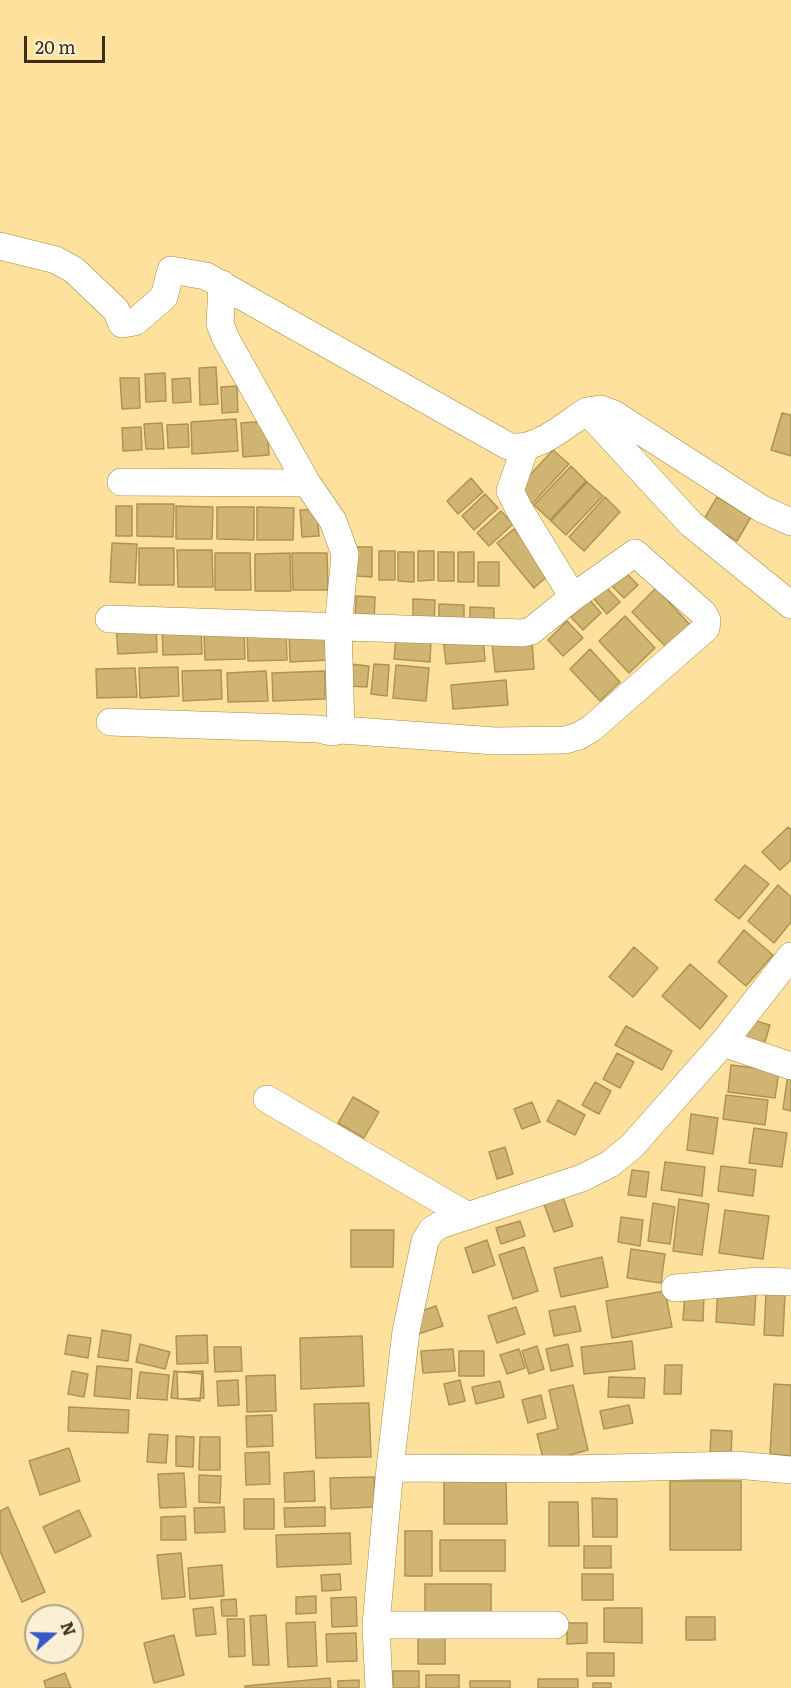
<!DOCTYPE html>
<style>
body{margin:0}
#map{position:relative;width:791px;height:1688px;overflow:hidden;background:#fee19c;font-family:Literata,serif}
canvas{display:block}
.north{position:absolute;left:24px;top:1604px;width:60px;height:60px;box-sizing:border-box;background:#fbf0d6;border:2px solid #aea388;border-radius:50%;rotate:70deg;font-size:16px;font-weight:700;line-height:24px;text-align:center;color:#3b3014}
.north::after{content:'';display:block;margin:auto;width:21px;height:27px;background:#3957c9;clip-path:polygon(50% 0,100% 100%,50% 72%,0 100%)}
.scale{position:absolute;left:24px;top:36px;width:81px;height:27px;box-sizing:border-box;border:3px solid #3b3014;border-top:0;padding-left:8px;font-size:18px;line-height:21px;white-space:nowrap;color:#3b3014;-webkit-text-stroke:4px #fbf0d6;paint-order:stroke}
</style>
<div id="map">
<canvas width="791" height="1688"></canvas>
<div class="north">N</div>
<div class="scale">20 m</div>
</div>
<script>
const c = document.querySelector('canvas').getContext('2d');
c.lineJoin = 'round';
function fill(path, color) {
  c.fillStyle = color;
  c.fill(path, 'evenodd');
}
function trace(path, color, width, dash) {
  c.strokeStyle = color;
  c.lineWidth = width;
  c.lineCap = dash ? 'butt' : 'round';
  c.setLineDash(dash || []);
  c.stroke(path);
}
const building = new Path2D(`
 M216,367L218,404L200,405L199,368Z
 M165,373L166,401L146,402L145,374Z
 M120,378H139L140,408L122,409Z
 M190,378L191,402L173,403L172,379Z
 M237,386L238,412L222,413L221,387Z
 M782,413L791,415V456L771,450Z
 M236,419L238,451L192,454L191,422Z
 M267,421L269,455L243,457L241,423Z
 M162,423L164,449H146L144,424Z
 M188,424L189,447L168,448L167,425Z
 M141,427L142,450L123,451L122,428Z
 M553,450L569,464L532,504L517,489Z
 M571,466L586,481L550,520L534,505Z
 M471,478L483,492L458,514L447,501Z
 M587,482L603,496L566,535L551,521Z
 M485,494L498,508L474,530L462,516Z
 M605,497L620,512L584,551L569,537Z
 M717,497L751,517L737,541L703,521Z
 M137,504H174L173,537L137,536Z
 M116,506H132V536H116Z
 M176,506L213,507L212,539H176Z
 M217,507H254V540L217,539Z
 M257,507L294,508L293,540H257Z
 M317,509L319,536L302,537L300,510Z
 M501,511L513,524L489,546L477,533Z
 M514,529L551,573L534,588L497,543Z
 M112,543L137,544L135,583L110,582Z
 M356,547H372V577L356,576Z
 M139,548H174V585H139Z
 M177,550H212L213,587H178Z
 M379,551H395V580H379Z
 M418,551H434V580L418,581Z
 M398,552H414V582L398,581Z
 M438,552H454V581H438Z
 M458,552H474V582H458Z
 M215,553H250L251,590H215Z
 M290,553L291,591H255V554Z
 M292,553H327L328,590H293Z
 M478,562H499V586H478Z
 M624,571L638,585L624,598L610,584Z
 M605,586L620,602L607,614L593,598Z
 M656,588L691,626L667,648L632,612Z
 M356,596L375,597L374,624H355Z
 M413,599L435,600L434,625H413Z
 M589,599L601,613L583,630L571,617Z
 M439,604L464,605V625L439,624Z
 M470,607L494,608V627L470,626Z
 M625,616L655,648L629,673L599,641Z
 M567,621L583,638L563,656L548,640Z
 M156,623L157,652L118,654L116,624Z
 M201,625L202,654L163,655L162,626Z
 M244,629L245,659L205,660L204,631Z
 M286,631L287,660L248,661L247,632Z
 M328,631L329,660L290,662L289,632Z
 M483,635L485,661L446,664L443,638Z
 M396,637L431,640L430,662L394,659Z
 M532,640L534,669L495,672L492,643Z
 M590,649L620,682L600,701L570,669Z
 M350,664L369,666L367,687L348,686Z
 M374,664L389,665L387,696L371,694Z
 M396,665L429,668L426,701L393,698Z
 M178,667L179,696L140,698L139,668Z
 M135,668L137,697L97,698L96,669Z
 M221,670L222,699L183,701L182,671Z
 M266,671L268,701L228,702L227,673Z
 M325,671V699L273,701L272,673Z
 M506,680L508,705L453,709L451,685Z
 M788,827L791,830V860L780,870L762,852Z
 M745,865L769,884L739,919L715,900Z
 M778,885L791,897V922L774,943L748,921Z
 M744,930L773,955L746,986L718,962Z
 M634,947L658,968L633,997L609,977Z
 M690,964L727,996L700,1029L662,996Z
 M749,1019L770,1025L764,1045L743,1039Z
 M626,1026L672,1051L662,1070L615,1045Z
 M617,1053L634,1062L620,1088L603,1079Z
 M731,1065L779,1071L775,1098L728,1092Z
 M788,1073H791V1111L783,1109Z
 M595,1082L611,1091L599,1114L582,1105Z
 M726,1095L768,1100L765,1125L723,1119Z
 M353,1097L379,1112L364,1138L338,1123Z
 M558,1100L585,1115L575,1135L547,1121Z
 M532,1102L540,1122L522,1129L514,1109Z
 M691,1114L718,1118L713,1154L687,1150Z
 M754,1128L787,1133L782,1167L749,1163Z
 M505,1147L513,1174L497,1179L489,1152Z
 M665,1162L705,1167L702,1196L661,1190Z
 M721,1166L756,1170L753,1196L718,1191Z
 M632,1170L649,1172L646,1197L628,1195Z
 M563,1197L573,1226L554,1232L544,1204Z
 M679,1199L709,1204L702,1255L673,1251Z
 M653,1203L675,1207L670,1244L648,1241Z
 M725,1210L769,1216L763,1259L719,1253Z
 M621,1217L643,1220L640,1246L618,1242Z
 M520,1221L525,1236L501,1244L496,1228Z
 M351,1230H394L393,1267H351Z
 M487,1240L495,1265L473,1273L465,1248Z
 M524,1247L538,1291L513,1299L499,1255Z
 M631,1249L665,1254L661,1283L627,1278Z
 M602,1257L608,1287L561,1297L554,1268Z
 M718,1288L756,1291L754,1325L716,1322Z
 M665,1291L672,1327L612,1338L606,1301Z
 M685,1292L704,1293L703,1321L683,1320Z
 M766,1293L785,1294L783,1336L764,1335Z
 M436,1306L443,1326L418,1334L412,1314Z
 M575,1306L581,1331L554,1336L549,1311Z
 M516,1307L525,1334L497,1343L488,1316Z
 M102,1330L131,1335L128,1361L98,1357Z
 M68,1335L91,1338L88,1358L65,1354Z
 M207,1335L208,1363L177,1364L176,1336Z
 M362,1336L364,1386L301,1389L300,1338Z
 M632,1341L635,1369L584,1374L581,1347Z
 M140,1344L170,1352L165,1369L136,1362Z
 M568,1344L573,1366L551,1371L546,1349Z
 M537,1346L544,1369L529,1374L522,1351Z
 M214,1347H241L242,1371L215,1372Z
 M453,1349L455,1371L423,1373L421,1351Z
 M519,1349L525,1368L507,1374L500,1355Z
 M459,1351H484V1376H459Z
 M665,1365H682L681,1394H664Z
 M97,1366L132,1369L130,1399L94,1396Z
 M72,1371L88,1374L84,1397L68,1394Z
 M174,1371L202,1374L200,1401L171,1398Z
 M203,1371L204,1398L178,1399L177,1372Z
 M140,1372L169,1375L167,1400L137,1398Z
 M275,1375L276,1411L247,1412L246,1376Z
 M609,1377L645,1378L644,1398L608,1397Z
 M238,1380L239,1405L218,1406L217,1381Z
 M460,1380L465,1401L449,1405L444,1384Z
 M500,1381L504,1397L476,1404L472,1387Z
 M774,1384L791,1385V1456L770,1454Z
 M573,1385L588,1450L544,1462L537,1434L558,1429L549,1390Z
 M541,1395L546,1418L528,1423L522,1400Z
 M369,1403L371,1457L316,1458L314,1404Z
 M629,1405L633,1423L604,1429L600,1411Z
 M69,1407L129,1410L128,1433L68,1431Z
 M272,1415L273,1446L247,1447L246,1416Z
 M711,1430L732,1431L731,1457L710,1456Z
 M149,1434L168,1435L166,1463L147,1462Z
 M176,1436L194,1437L193,1467L176,1466Z
 M200,1437H220V1470H199Z
 M69,1448L80,1481L40,1495L29,1461Z
 M269,1452L270,1484L246,1485L245,1453Z
 M314,1471L315,1501L285,1502L284,1473Z
 M184,1473L186,1507L160,1508L158,1474Z
 M199,1475L221,1476L220,1503L199,1502Z
 M374,1477L375,1507L331,1509L330,1478Z
 M444,1481L506,1482L507,1524H444Z
 M670,1481H741V1550H670Z
 M592,1498L617,1499V1537H593Z
 M244,1499H274V1529H244Z
 M549,1502H578L579,1546H549Z
 M8,1507L45,1592L22,1602L0,1551V1511Z
 M224,1507L225,1532L195,1533L194,1508Z
 M325,1507V1526L285,1527L284,1508Z
 M79,1510L91,1536L55,1553L43,1527Z
 M185,1516L186,1540H161V1517Z
 M405,1531H432V1576H405Z
 M350,1533L351,1564L277,1567L276,1535Z
 M440,1540H505V1571H440Z
 M584,1546H611V1568H584Z
 M181,1553L185,1597L162,1599L157,1555Z
 M222,1565L224,1596L190,1599L188,1568Z
 M340,1574L341,1590L322,1591L321,1575Z
 M582,1574H613V1600H582Z
 M425,1584H491V1618H425Z
 M316,1596V1613L296,1614V1597Z
 M356,1597L357,1626L332,1627L331,1598Z
 M236,1599L237,1616H222L221,1600Z
 M213,1607L216,1634L196,1636L193,1609Z
 M604,1608H642V1643L604,1642Z
 M266,1615L269,1665H253L250,1616Z
 M686,1617H715V1640H686Z
 M227,1619H244L245,1656L229,1657Z
 M315,1622L317,1666L288,1667L286,1623Z
 M567,1623H587V1643L567,1644Z
 M356,1633L357,1661L327,1662L326,1634Z
 M418,1634L445,1635V1664H418Z
 M174,1635L184,1675L154,1683L144,1643Z
 M587,1653H614V1676H587Z
 M393,1671H419V1688H393Z
 M65,1673L71,1688H46L44,1681Z
 M426,1675H459V1688H426Z
 M330,1678L331,1688H245V1686Z
 M538,1679H578V1688H538Z
 M359,1680V1688H338V1681Z
 M470,1681H510V1688H470Z
 M593,1683H611V1688H593Z`);
fill(building, '#d0b471');
trace(building, '#af9451', 1.5);
const minor = new Path2D(`
 M0,246L56,260L74,270L116,310L122,324L135,322L164,297L171,270L206,276L508,446C535,453 565,425 587,411
 M525,448L510,491L519,509L573,597
 M121,482L307,483
 M791,522L762,509L614,414L600,409L587,411L691,524L791,605
 M109,619L522,633L531,631L573,597L635,553L703,613L707,620L706,628L592,728L579,736L565,740L495,741L341,730
 M110,722L319,729L332,732L341,730L338,627L345,554L333,521L307,483L226,339L220,324L222,284
 M723,1043L791,1066
 M267,1099L468,1216
 M675,1288L760,1281L791,1282
 M390,1468L570,1469L737,1465L791,1470
 M376,1625H555
 M379,1688L376,1625L390,1468L406,1331L425,1241L432,1230L440,1225L582,1178L610,1164L632,1146L723,1043L791,956`);
trace(minor, '#a48946', 28);
trace(minor, '#fff', 27);
</script>
